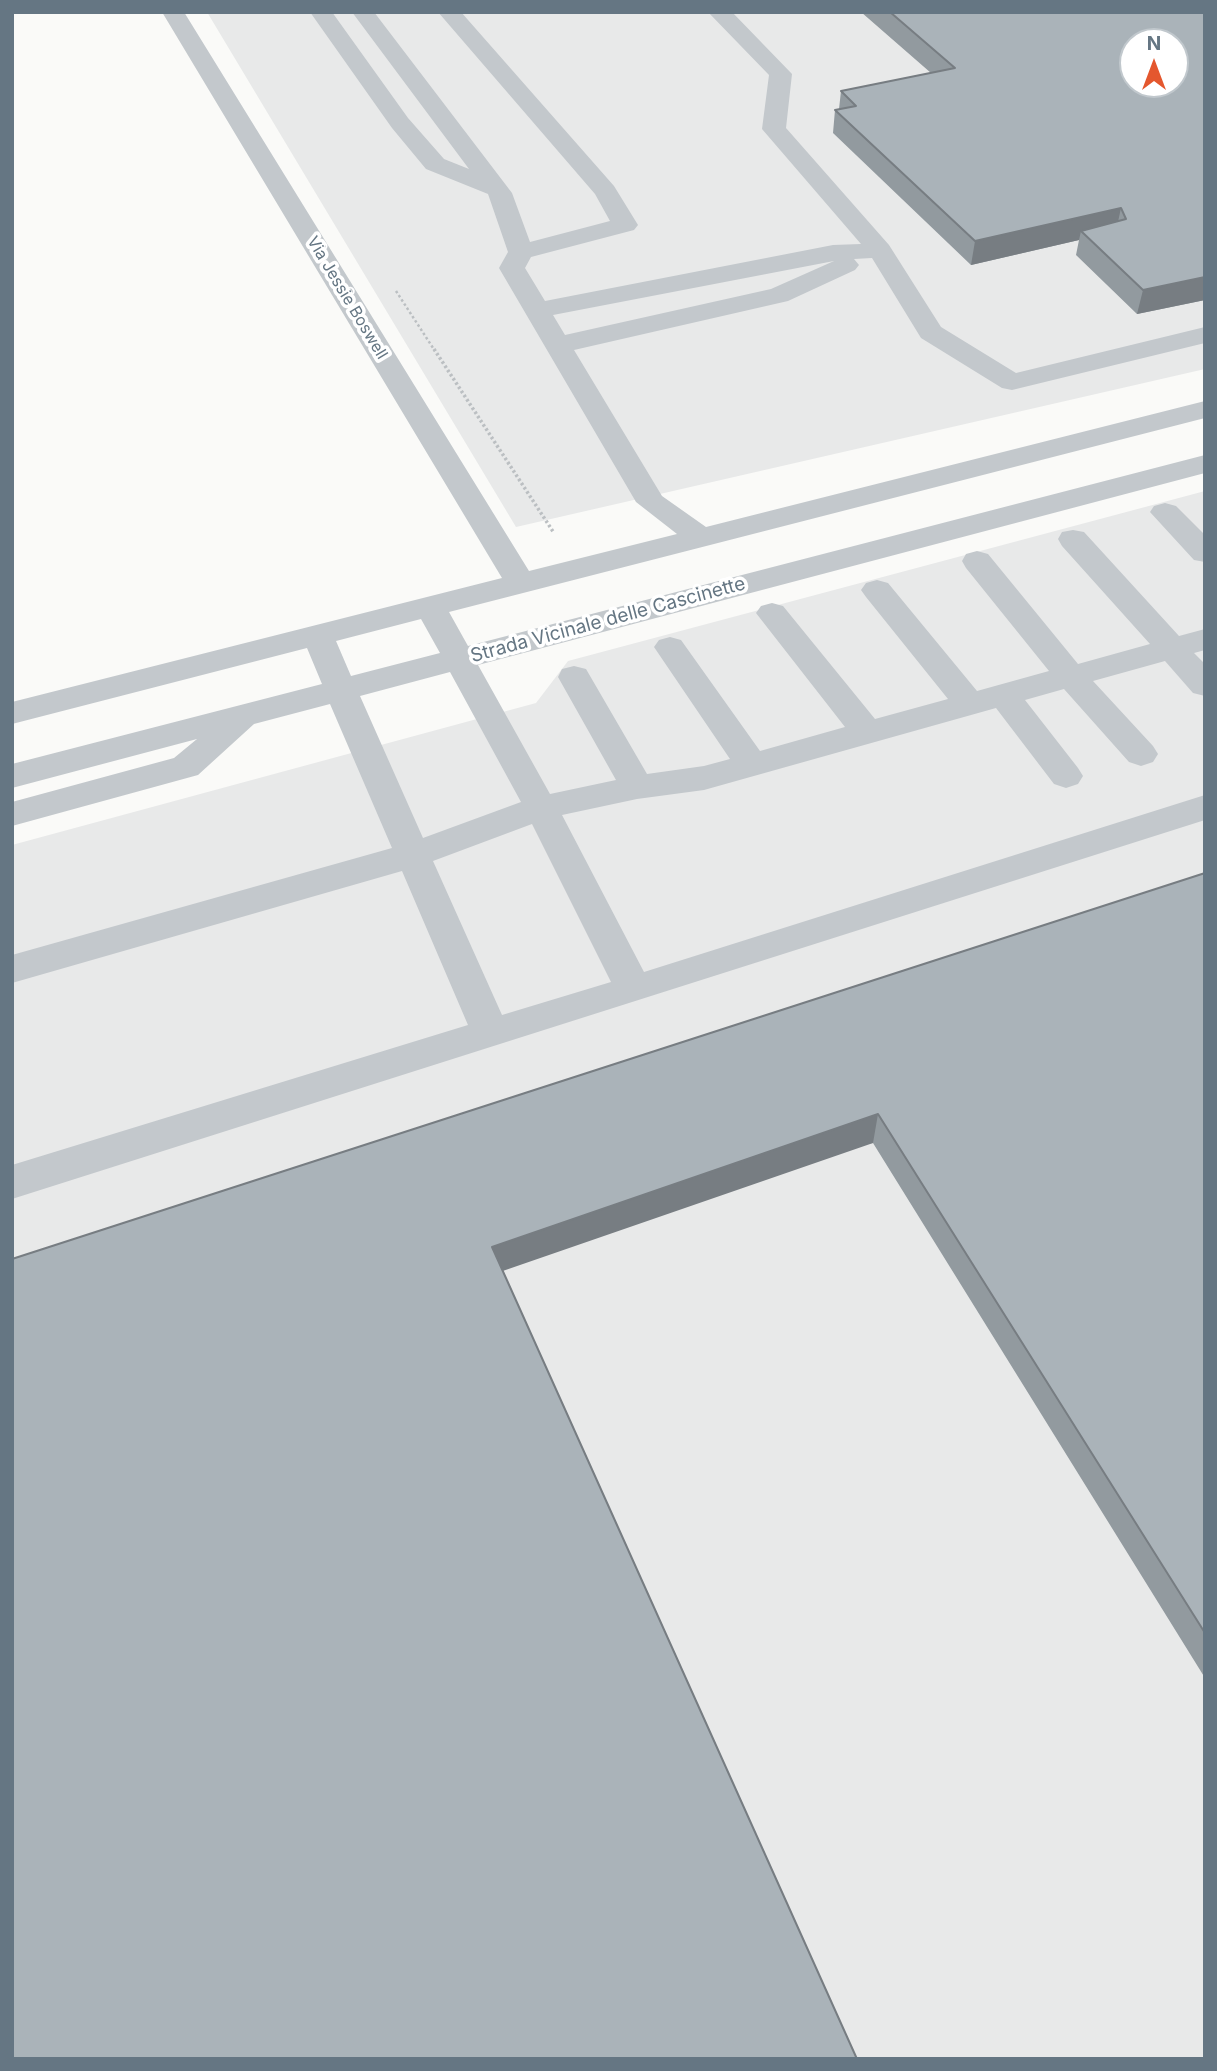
<!DOCTYPE html>
<style>
body{margin:0}
#map{position:relative;width:1217px;height:2071px;overflow:hidden;background:#fafaf8;font-family:Inter,sans-serif}
canvas{display:block}
.frame{position:absolute;inset:0;border:14px solid #657683;pointer-events:none}
.north{position:absolute;left:1119px;top:28px;width:70px;height:70px;box-sizing:border-box;background:#fff;border:2px solid #c1c8cd;border-radius:50%;rotate:0deg;font-size:19px;font-weight:700;line-height:28px;text-align:center;color:#657683}
.north::after{content:'';display:block;margin:auto;width:24px;height:32px;background:#e4572e;clip-path:polygon(50% 0,100% 100%,50% 72%,0 100%)}
</style>
<div id="map">
<canvas width="1217" height="2071"></canvas>
<div class="frame"></div>
<div class="north">N</div>
</div>
<script>
const context = document.querySelector('canvas').getContext('2d');
context.lineJoin = 'round';
function fill(path, color) { context.fillStyle = color; context.fill(path, 'evenodd'); }
function stroke(path, color, width, dash) { context.strokeStyle = color; context.lineWidth = width; context.lineCap = dash ? 'butt' : 'round'; context.setLineDash(dash || []); context.stroke(path); }
function write(font, color, halo, rows, align = 'center') {
  context.font = font + ' Inter,sans-serif'; context.lineWidth = 7; context.setLineDash([]); context.textBaseline = 'middle'; context.strokeStyle = halo; context.fillStyle = color; for (const [text, x, y, turn = 0] of rows) {
    context.save(); context.translate(x, y); context.rotate((+turn || 0) * Math.PI / 180); context.textAlign = isNaN(turn) ? turn : align; if (halo) context.strokeText(text, 0, 0); context.fillText(text, 0, 0); context.restore();
  }
}
fill(new Path2D(`
 M207 12H1205V369L516 527ZM1133 42H1175V84H1133Z
 M1205 491V2059H12V845L536 703 568 661Z`), '#e8e9e9');
stroke(new Path2D(`
 M396 291 435 351`), '#bbbfc2', 2.5, [2.5, 2.5]);
stroke(new Path2D(`
 M434 349 554 533`), '#bbbfc2', 3.5, [2.5, 2.5]);
fill(new Path2D(`
 M162 12H184L529 571 677 534 636 502 499 268 508 252 488 194 426 169 392 128 310 12H332L408 118 444 159 469 169 352 12H374L512 193 530 242 610 221 595 194 438 12H461L614 186 638 225 634 230 531 257 525 268 545 301 833 245 861 244 762 129 769 75 708 12H732L792 74 786 128 889 245 941 327 1016 373 1205 327V343L1012 390 1002 388 921 338 872 258 854 259 859 265 855 270 788 301 574 350 662 496 706 527 1205 401V418L449 612 468 646 1205 455V473L478 665 550 794 616 780 558 677 562 669 574 666 586 669 647 774 704 766 730 759 654 647 659 640 670 637 681 640 760 751 845 727 756 613 761 606 772 603 783 606 875 719 948 699 866 597 861 590 866 583 877 580 888 583 977 691 1049 671 966 568 962 561 966 554 977 551 988 554 1078 664 1150 644 1062 546 1058 539 1062 532 1073 530 1084 532 1179 636 1205 629V650L1194 653 1205 664V696L1193 693 1165 661 1093 681 1153 746 1158 754 1153 762 1141 766 1129 762 1064 689 1025 700 1078 768 1083 776 1078 784 1066 788 1054 784 996 708 704 790 637 799 562 815 644 972 1205 795V820L12 1199V1165L468 1025 402 871 12 983V955L392 848 330 704 254 724 198 775 12 826V802L174 758 197 739 12 788V764L322 684 307 648 12 724V702L502 578ZM834 261 771 289 565 335 553 315ZM421 619 440 653 351 676 336 641ZM450 672 521 802 423 838 360 696ZM532 824 611 982 502 1015 433 861Z
 M1165 503 1176 506 1205 535V562L1194 560 1150 512 1154 506Z`), '#c3c8cc');
fill(new Path2D(`
 M861 12H1205V300L1137 314 1076 255 1079 240 971 265 833 133 835 110 839 109 841 91 931 73Z
 M1205 873V1678L873 1143 12 1259Z`), '#929a9f');
fill(new Path2D(`
 M1121 208 1116 231H1081L1079 240 971 265 975 241Z
 M1205 277V300L1137 314 1143 290Z
 M878 1114 873 1143 494 1274 492 1247Z`), '#777d82');
const building = new Path2D(`
 M890 12H1205V277L1143 290 1081 231 1126 219 1121 208 975 241 835 110 856 106 841 91 955 68ZM1133 42H1175V84H1133Z
 M1205 873V1633L878 1114 492 1247 857 2059H12V1259Z`);
fill(building, '#aab3b9');
stroke(building, '#777d82', 2);
write('16px', '#657683', '#fff', [
 ["Via Jessie Boswell",347,298,59]
]);
write('19px', '#657683', '#fff', [
 ["Strada Vicinale delle Cascinette",608,620,-15]
]);
</script>
